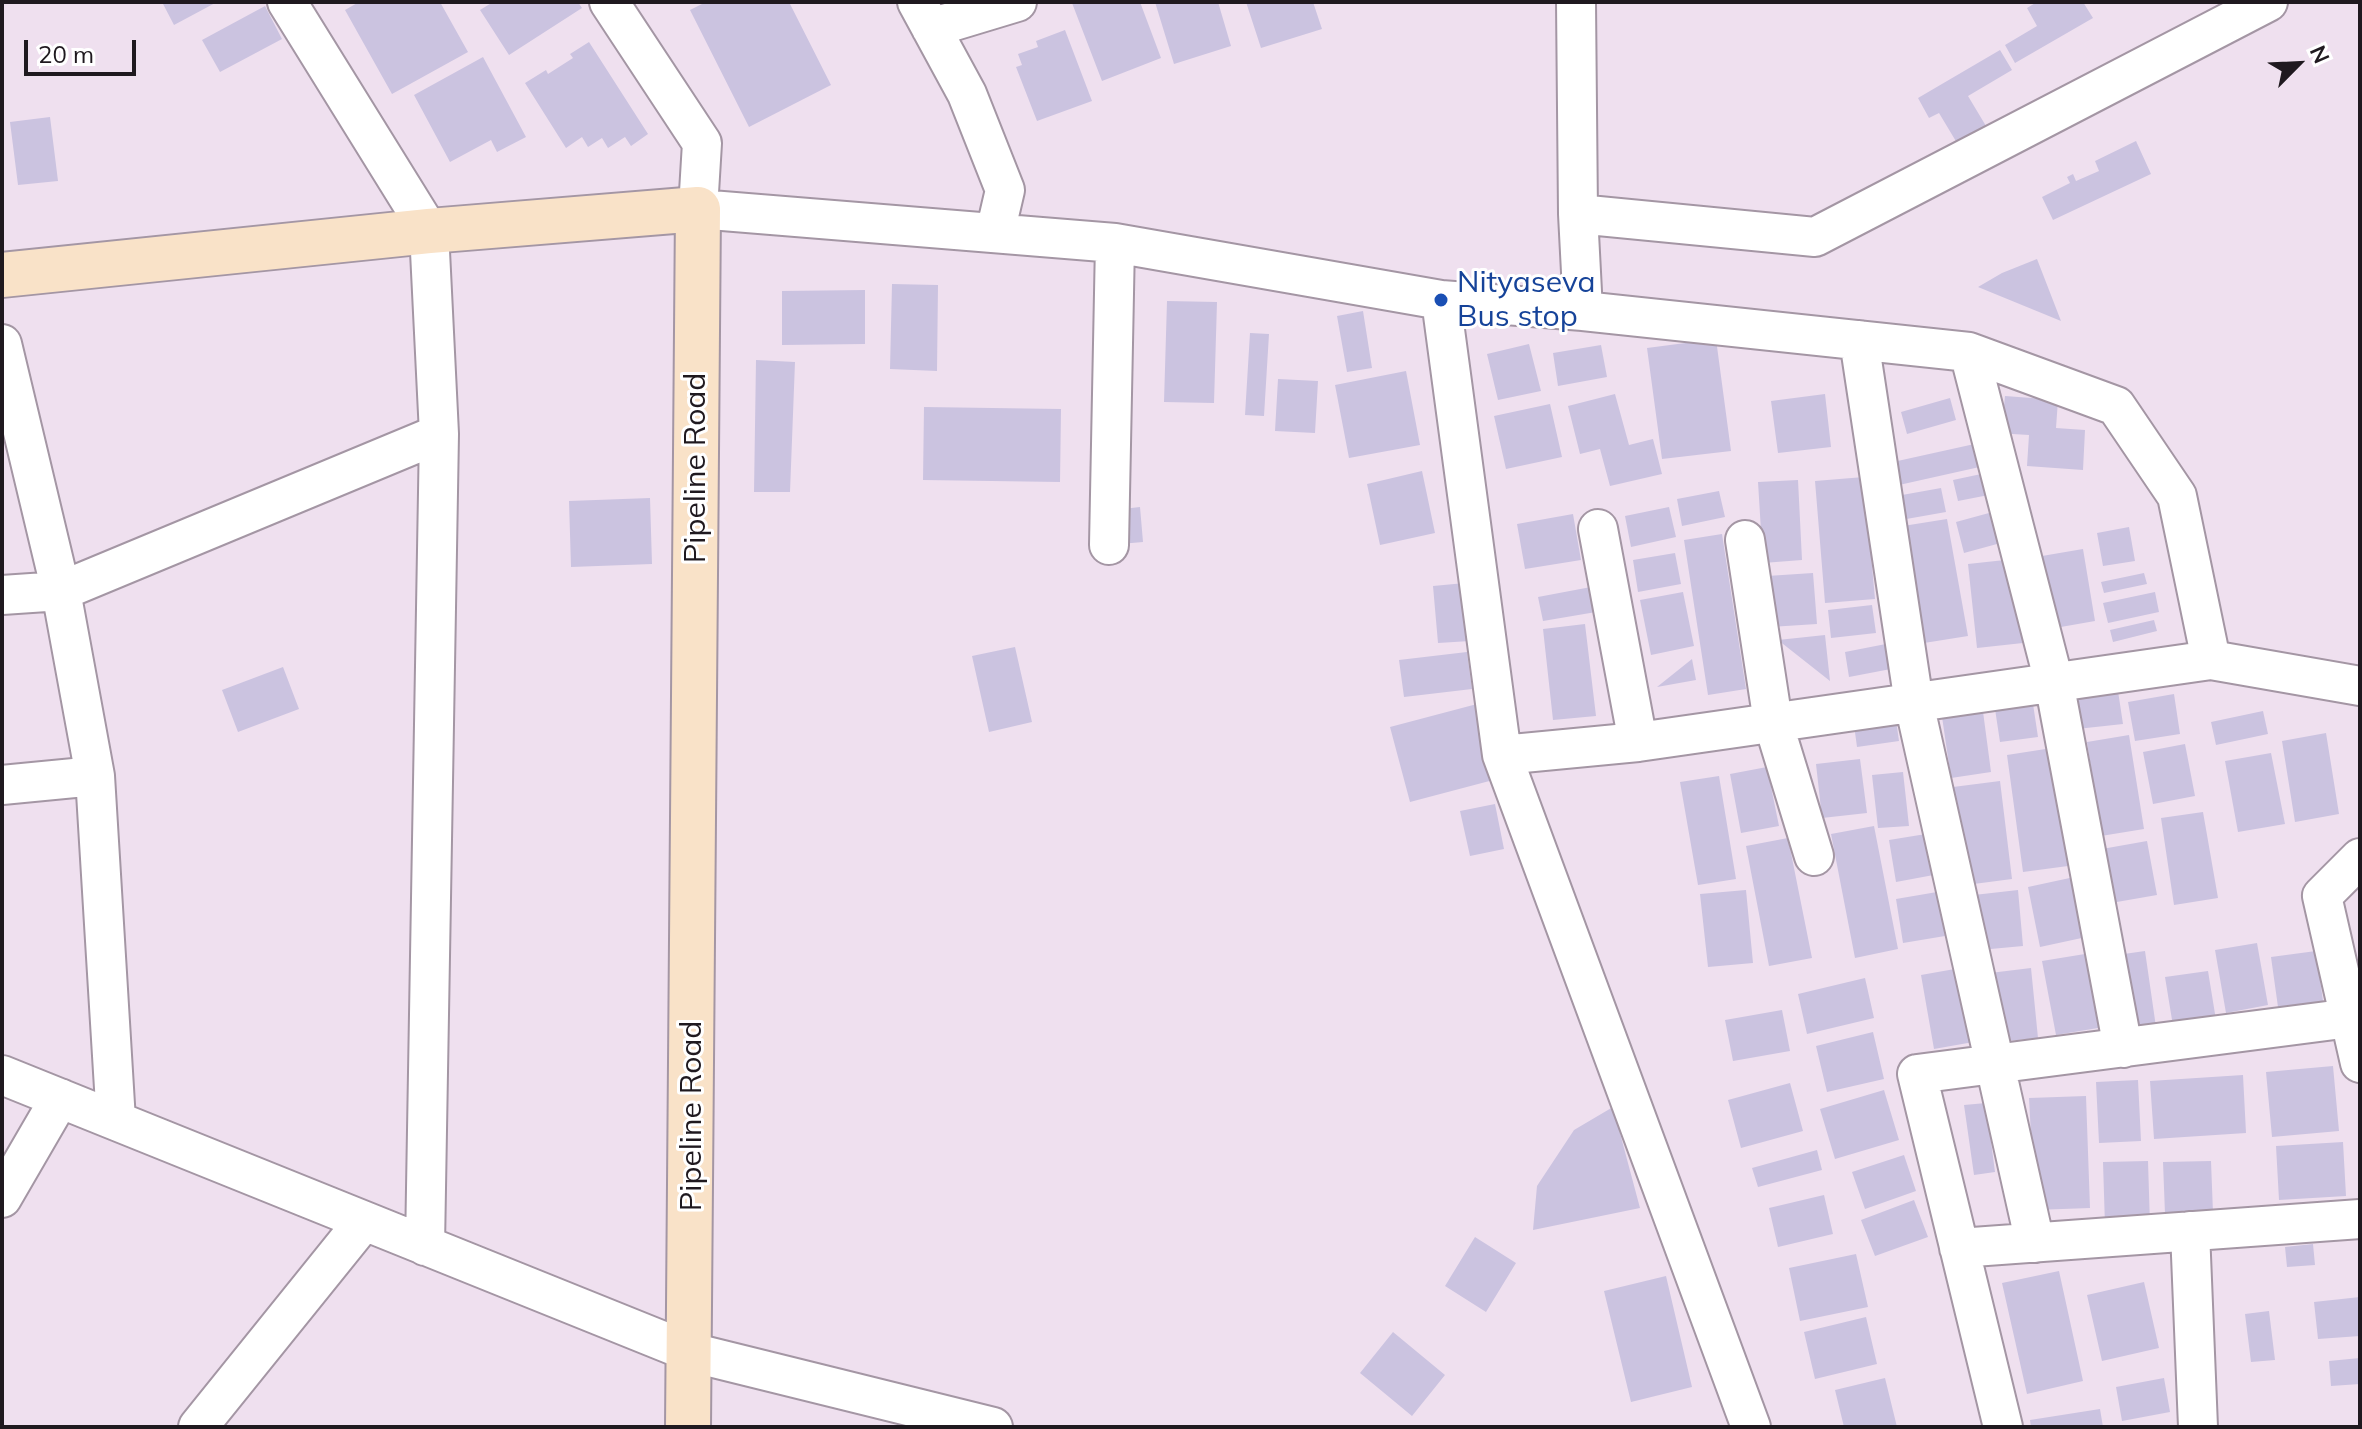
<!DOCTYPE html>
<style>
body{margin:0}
#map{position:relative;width:2362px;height:1429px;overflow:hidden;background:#efe0ef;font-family:Mulish,sans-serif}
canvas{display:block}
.frame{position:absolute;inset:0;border:4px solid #1f191f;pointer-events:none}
.north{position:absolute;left:2258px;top:24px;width:80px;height:80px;-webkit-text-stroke:6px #fff;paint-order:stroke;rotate:66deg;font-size:22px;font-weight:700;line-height:32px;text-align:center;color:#1f191f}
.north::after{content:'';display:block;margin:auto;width:28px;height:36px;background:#1f191f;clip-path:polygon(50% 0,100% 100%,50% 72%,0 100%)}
.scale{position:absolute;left:24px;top:40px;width:112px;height:36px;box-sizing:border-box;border:4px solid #1f191f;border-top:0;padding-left:10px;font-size:24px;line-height:28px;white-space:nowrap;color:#1f191f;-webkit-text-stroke:6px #fff;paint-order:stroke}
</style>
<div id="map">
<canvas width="2362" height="1429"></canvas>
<div class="frame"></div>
<div class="north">N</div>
<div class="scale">20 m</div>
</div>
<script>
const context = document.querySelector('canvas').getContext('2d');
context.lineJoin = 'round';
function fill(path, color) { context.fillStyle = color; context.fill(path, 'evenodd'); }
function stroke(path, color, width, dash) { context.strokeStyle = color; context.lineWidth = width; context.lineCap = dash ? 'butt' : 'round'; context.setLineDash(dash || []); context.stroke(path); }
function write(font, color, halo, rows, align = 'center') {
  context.font = font + ' Mulish,sans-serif'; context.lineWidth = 6; context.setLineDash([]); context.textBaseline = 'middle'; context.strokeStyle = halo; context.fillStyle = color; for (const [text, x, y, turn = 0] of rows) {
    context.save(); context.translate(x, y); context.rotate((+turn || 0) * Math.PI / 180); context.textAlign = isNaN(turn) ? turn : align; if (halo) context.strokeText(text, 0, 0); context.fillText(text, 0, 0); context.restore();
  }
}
fill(new Path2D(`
 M162 2H217L174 25Z
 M359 2H440L468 52 392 94 345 10Z
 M493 2H578L582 8 509 55 480 10Z
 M706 2H789L831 85 749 127 690 10Z
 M1140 2 1161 58 1102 81 1072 3Z
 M1155 2H1218L1231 46 1174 64Z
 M1246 2H1313L1322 29 1261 48Z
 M2037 2H2083L2093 18 2015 63 2005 45 2037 26 2027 8Z
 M265 6 282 39 220 72 202 40Z
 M1065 30 1092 101 1037 121 1016 67 1022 65 1018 54 1038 47 1036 41Z
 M589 42 648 134 631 146 625 137 608 148 602 138 588 147 582 137 566 148 525 83 546 70 548 74 573 58 570 54Z
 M2000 50 2012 70 1968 96 1986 126 1957 143 1939 113 1929 118 1918 98Z
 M483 57 526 137 497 152 491 140 450 162 414 95Z
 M50 117 58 181 18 185 10 122Z
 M2136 141 2151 174 2053 220 2042 197 2070 183 2067 177 2073 174 2076 181 2099 171 2095 161Z
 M2037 259 2061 321 1978 287 2002 273Z
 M892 284 938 285 937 371 890 369Z
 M865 290V344L782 345V291Z
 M1167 301 1217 302 1214 403 1164 402Z
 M1363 311 1372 368 1347 372 1337 316Z
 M1250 333 1269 334 1264 416 1245 415Z
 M1716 339 1731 451 1662 459 1647 348Z
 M1529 344 1541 391 1498 400 1487 354Z
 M1601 345 1607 377 1558 386 1553 353Z
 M756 360 795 362 790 492H754Z
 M1406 371 1420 445 1349 458 1335 385Z
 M1278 379 1318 381 1315 433 1275 431Z
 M1615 394 1629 445 1653 439 1662 474 1610 486 1600 449 1580 454 1568 406Z
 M1825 394 1831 447 1778 453 1771 401Z
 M2005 396 2058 400 2056 428 2085 430 2083 470 2027 466 2029 435 1996 433 2003 416Z
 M1950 398 1956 420 1907 434 1901 412Z
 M1550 404 1562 457 1506 469 1494 416Z
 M924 407 1061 409 1060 482 923 480Z
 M1979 443 1984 466 1899 485 1893 462Z
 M2000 470 2004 492 1958 501 1953 480Z
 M1422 471 1435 533 1380 545 1367 484Z
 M1864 477 1875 599 1825 603 1815 481Z
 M1798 480 1802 560 1763 563 1758 482Z
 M1941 488 1946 512 1895 521 1891 497Z
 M1719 491 1725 517 1682 526 1677 499Z
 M650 498 652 564 571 567 569 501Z
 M1140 507 1143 542 1109 545 1106 511Z
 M1669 507 1676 537 1631 547 1625 516Z
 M2000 510 2008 541 1964 553 1956 522Z
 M1573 514 1581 560 1525 569 1517 524Z
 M1947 519 1968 636 1924 643 1903 526Z
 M2129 527 2135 561 2103 566 2097 533Z
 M1722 534 1746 689 1708 695 1684 540Z
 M2083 549 2095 621 2055 628 2042 556Z
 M1675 553 1681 584 1638 592 1633 560Z
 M2014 559 2023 643 1977 648 1968 564Z
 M1813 573 1817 624 1770 627 1767 576Z
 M2144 573 2147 584 2104 593 2101 582Z
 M1465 583 1470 641 1438 643 1433 586Z
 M1591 587 1596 612 1543 621 1538 597Z
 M1683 592 1694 646 1651 655 1640 600Z
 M2155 592 2159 612 2108 623 2103 603Z
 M1872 605 1876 633 1831 638 1828 610Z
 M2154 620 2157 631 2113 642 2110 630Z
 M1585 624 1596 716 1553 720 1543 629Z
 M1825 635 1830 681 1778 640Z
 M1891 643 1896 668 1849 677 1845 652Z
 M1015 647 1032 722 989 732 972 656Z
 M1467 652 1472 689 1404 697 1399 660Z
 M1692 659 1696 680 1657 687Z
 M283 667 299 709 238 732 222 690Z
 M2118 691 2123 724 2077 729 2073 697Z
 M2174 694 2180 734 2135 741 2128 702Z
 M1477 704 1497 779 1410 802 1390 727Z
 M1982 704 1991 772 1951 778 1941 710Z
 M2033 704 2038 737 2000 742 1995 709Z
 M2263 711 2268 734 2216 745 2211 722Z
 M1896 720 1899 741 1857 747 1854 725Z
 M2326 733 2339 814 2295 822 2282 741Z
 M2129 735 2144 829 2101 836 2087 742Z
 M2185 744 2195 796 2153 804 2143 752Z
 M2052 748 2068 866 2023 872 2007 755Z
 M2271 753 2285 824 2238 832 2225 761Z
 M1860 759 1867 813 1822 818 1816 764Z
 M1767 767 1779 826 1741 833 1730 774Z
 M1903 772 1909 826 1878 828 1872 775Z
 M1719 776 1736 879 1698 885 1680 782Z
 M2000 781 2012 879 1966 885 1953 787Z
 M1495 804 1504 849 1470 856 1460 811Z
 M2203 812 2218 898 2174 905 2161 818Z
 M1874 826 1898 949 1855 958 1831 834Z
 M1932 833 1939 874 1896 882 1889 840Z
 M1788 838 1812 958 1769 966 1746 846Z
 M2147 841 2157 895 2111 903 2102 849Z
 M2079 876 2091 936 2040 947 2028 887Z
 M1746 890 1753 963 1708 967 1700 894Z
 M2018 890 2023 946 1980 950 1974 895Z
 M1937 892 1945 936 1903 943 1896 899Z
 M2257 943 2268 1005 2226 1013 2215 950Z
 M2145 951 2156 1027 2113 1033 2103 957Z
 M2316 951 2323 1001 2278 1007 2271 957Z
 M2091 953 2104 1027 2056 1035 2042 961Z
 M1966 967 1979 1041 1934 1049 1921 975Z
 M2031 968 2038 1038 1997 1042 1990 973Z
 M2208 971 2216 1020 2173 1026 2165 977Z
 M1865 978 1874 1018 1807 1034 1798 994Z
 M1782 1010 1790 1051 1733 1061 1725 1020Z
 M1873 1032 1884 1079 1827 1092 1816 1046Z
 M2333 1066 2339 1131 2272 1137 2266 1072Z
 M2243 1075 2246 1133 2154 1139 2150 1081Z
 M2138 1080 2141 1141 2099 1143 2096 1082Z
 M1790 1083 1803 1131 1741 1148 1728 1100Z
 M1884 1090 1899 1140 1835 1159 1820 1109Z
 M2086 1096 2090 1208 2035 1210 2029 1098Z
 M1986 1103 1995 1172 1974 1175 1964 1105Z
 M1613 1107 1640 1208 1533 1230 1537 1186 1574 1130Z
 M2343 1142 2346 1196 2279 1200 2276 1146Z
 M1817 1150 1822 1170 1758 1187 1752 1168Z
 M1904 1155 1916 1191 1865 1209 1852 1172Z
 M2148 1161 2150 1225 2105 1226 2103 1162Z
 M2211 1161 2213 1213 2165 1214 2163 1162Z
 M1824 1195 1833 1234 1778 1247 1769 1208Z
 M1914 1200 1928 1237 1875 1256 1861 1220Z
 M1475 1237 1516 1263 1486 1312 1445 1286Z
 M2313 1244 2315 1265 2287 1267 2285 1247Z
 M1856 1254 1868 1307 1800 1321 1789 1268Z
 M2059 1271 2083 1381 2027 1394 2002 1283Z
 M1666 1276 1692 1387 1631 1402 1604 1291Z
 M2144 1282 2159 1348 2102 1361 2087 1295Z
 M2360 1297V1336L2318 1339 2314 1302Z
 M2269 1311 2275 1360 2251 1362 2245 1314Z
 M1866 1317 1877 1364 1815 1379 1804 1332Z
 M1393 1332 1445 1375 1412 1416 1360 1373Z
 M2360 1358V1384L2331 1386 2329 1361Z
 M1885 1378 1897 1427H1844L1835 1390Z
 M2164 1378 2170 1412 2122 1421 2116 1387Z
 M2100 1409 2103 1427H2031L2030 1420Z`), '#cbc3e0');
const minor = new Path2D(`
 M287 2 429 231 439 434 425 1246
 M609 2 702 143 698 209 1115 243 1441 300 1583 311 1969 352 2116 406 2177 496 2211 660
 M917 2 967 94 1005 190 995 233
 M1576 2 1578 214 1583 311
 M931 28 1017 2
 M1578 214 1815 237 2268 2
 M1441 300 1502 755 1751 1427
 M1859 340 1914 703 2035 1243
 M2 344 61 591 95 776 116 1121
 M1969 352 2054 682 2123 1048
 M1598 529 1638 742
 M1745 540 1773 722 1814 856
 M1109 545 1115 243
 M2 595 61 591 439 434
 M1502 755 1638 742 2211 660 2360 686
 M2 785 95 776
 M2360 858 2322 896 2360 1063
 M2 1075 690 1352 993 1427
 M2 1198 60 1098
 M2190 1231 2198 1427
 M1959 1248 2360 1219
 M198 1427 364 1221
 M2003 1427 1917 1074 2350 1018`);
const secondary = new Path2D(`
 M2 275 429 231 698 209 688 1427`);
stroke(minor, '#a496a4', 42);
stroke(secondary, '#a496a4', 48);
stroke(minor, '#fff', 38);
stroke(secondary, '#f9e2c8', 44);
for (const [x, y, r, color] of [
 [1441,300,8,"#1a4fb4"]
]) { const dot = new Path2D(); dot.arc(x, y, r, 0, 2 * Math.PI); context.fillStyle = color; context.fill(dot); stroke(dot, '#fff', 3); }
write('30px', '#164399', '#fff', [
 ["Nityaseva",1457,283],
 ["Bus stop",1457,317]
], 'left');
write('30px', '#1f191f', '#fff', [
 ["Pipeline Road",696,468,-90],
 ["Pipeline Road",692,1116,-90]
]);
</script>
